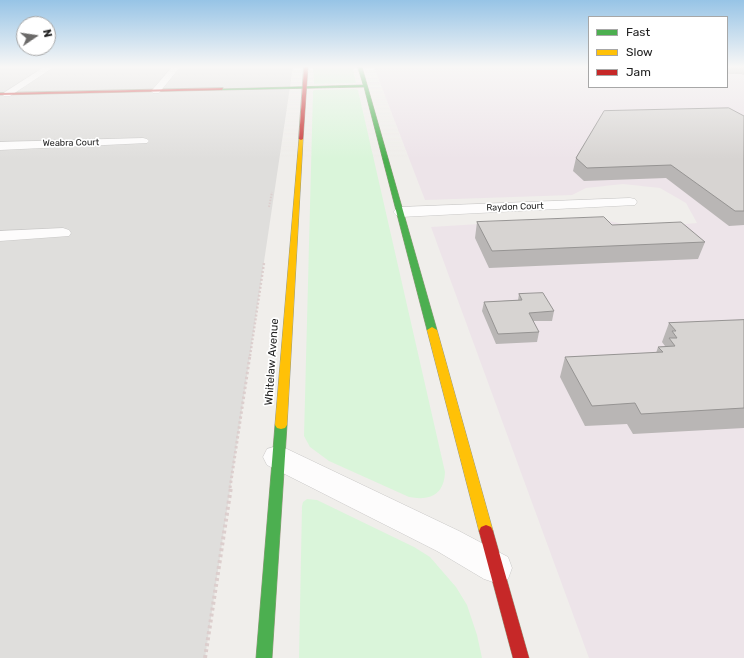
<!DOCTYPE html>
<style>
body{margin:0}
#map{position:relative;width:744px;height:658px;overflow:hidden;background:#f0eeeb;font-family:Rubik,sans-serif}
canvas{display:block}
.legend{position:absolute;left:588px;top:16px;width:140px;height:72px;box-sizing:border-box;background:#fff;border:1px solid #a7a7a7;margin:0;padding:5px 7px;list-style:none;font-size:12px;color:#222}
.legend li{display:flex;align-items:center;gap:8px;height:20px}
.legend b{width:20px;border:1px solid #a7a7a7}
.north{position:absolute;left:16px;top:16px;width:40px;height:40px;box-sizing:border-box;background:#fff;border:1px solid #a7a7a7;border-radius:50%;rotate:77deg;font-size:11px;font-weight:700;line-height:16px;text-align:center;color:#222}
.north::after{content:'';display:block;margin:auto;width:14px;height:18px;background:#6a6968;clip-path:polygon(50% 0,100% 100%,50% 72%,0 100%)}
</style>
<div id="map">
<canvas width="744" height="658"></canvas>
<ul class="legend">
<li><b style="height:5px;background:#4caf50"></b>Fast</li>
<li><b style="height:5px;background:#ffc107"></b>Slow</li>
<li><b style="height:5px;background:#c62828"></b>Jam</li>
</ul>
<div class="north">N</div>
</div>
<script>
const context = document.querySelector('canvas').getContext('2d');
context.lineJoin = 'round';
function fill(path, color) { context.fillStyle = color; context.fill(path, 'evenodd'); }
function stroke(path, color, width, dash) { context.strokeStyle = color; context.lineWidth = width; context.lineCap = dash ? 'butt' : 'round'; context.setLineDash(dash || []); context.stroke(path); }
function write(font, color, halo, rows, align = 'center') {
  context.font = font + ' Rubik,sans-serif'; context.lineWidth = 3.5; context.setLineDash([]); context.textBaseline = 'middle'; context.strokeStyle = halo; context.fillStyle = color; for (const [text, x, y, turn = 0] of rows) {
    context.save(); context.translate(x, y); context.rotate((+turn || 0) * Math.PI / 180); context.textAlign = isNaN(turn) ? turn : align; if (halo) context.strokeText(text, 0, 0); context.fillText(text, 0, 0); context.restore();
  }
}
fill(new Path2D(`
 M0 67H293L205 658H0Z`), '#dfdedc');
fill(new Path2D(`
 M374 67H589V87H727V67H744V658H589L431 227 592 217 639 228 697 223 686 203 660 188 623 184 586 188 572 195 425 200Z`), '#ede4e9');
fill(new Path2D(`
 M313 67H353L356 83 314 84Z
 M355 89 358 90 445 472C444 495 430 501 409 497L329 461 310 447 304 436 313 91 315 90Z
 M307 499 317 500 414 547 430 557 456 587 467 605 477 635 482 658H299L302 506 303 502Z`), '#daf5da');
const street = new Path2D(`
 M44 67H54L10 96H4L2 94Z
 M172 67H180L159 93H153L151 91 153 89Z
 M143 138 147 139 149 141 147 143 0 150V142Z
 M630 198 635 199 637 202 635 205 401 217 396 215 393 212 396 209 401 207Z
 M63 228 69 230 71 233 69 236 0 241V231Z
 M277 446 287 449 459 531 508 557 512 568 508 579 496 583 484 579 437 551 267 465 263 457 267 449Z`);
const fast = new Path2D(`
 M358 67H362L437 330 435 332 432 333 427 330 364 87 222 90 220 89 363 85Z
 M281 421 285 422 287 425 272 658H256L275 425 277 422Z`);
const slow = new Path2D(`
 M301 138 303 139 287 425 285 428 281 429 277 428 275 425 299 139Z
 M432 327 437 330 493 531 491 535 486 537 481 535 479 531 427 330Z`);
const jam = new Path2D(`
 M304 67H308L303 139 301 140 299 139Z
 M223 88 222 90 0 95V93Z
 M486 525 491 527 493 531 529 658H513L479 531 481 527Z`);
stroke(street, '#c9c8c7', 1);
stroke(fast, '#999a82', 1);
stroke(slow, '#999a82', 1);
stroke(jam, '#999a82', 1);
stroke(new Path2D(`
 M269 207 272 192`), '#dccecd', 2, [1.5, 1.5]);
stroke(new Path2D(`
 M250 356 264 263`), '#dccecd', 2.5, [2, 2]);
stroke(new Path2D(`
 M230 488 250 355`), '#dccecd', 3, [2.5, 2.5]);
stroke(new Path2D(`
 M205 658 231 487`), '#dccecd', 4, [3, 3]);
fill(street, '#fdfcfc');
fill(fast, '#4caf50');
fill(slow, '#ffc107');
fill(jam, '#c62828');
fill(new Path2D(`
 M727 67H744V75L741 74H729L727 73Z
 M744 116V225L729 226 666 178 584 181 573 171 576 158Z
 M477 222 612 225 705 242 698 259 489 268 475 238Z
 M519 294 554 311 552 321H533L539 332 537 342 496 344 482 311 484 302 518 300Z
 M744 320V428L633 434 627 424 585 426 560 377 565 357 656 353 658 347 665 346 662 342 669 323Z`), '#b9b6b5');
const building = new Path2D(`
 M729 108 744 116V211H735L671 165 587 168 576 158 604 111Z
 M604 217 612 225 681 222 705 242 492 251 477 222Z
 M543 293 554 311 529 313 539 332 498 334 484 302 522 300 519 294Z
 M744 320V408L641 414 635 403 592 406 565 357 663 352 658 347 675 346 669 338H677L672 331H676L669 323Z`);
fill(building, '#d7d4d2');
stroke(building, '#969493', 1);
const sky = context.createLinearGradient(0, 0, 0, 159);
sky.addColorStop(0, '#97c4e6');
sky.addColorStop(0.42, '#f8f7f6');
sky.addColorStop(1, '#f8f7f600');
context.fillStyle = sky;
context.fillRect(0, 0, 744, 159);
write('9px', '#222', '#fff', [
 ["Weabra Court",71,143,-1],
 ["Raydon Court",515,207,-2]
]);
write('11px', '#222', '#fff', [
 ["Whitelaw Avenue",272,362,-86]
]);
</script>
